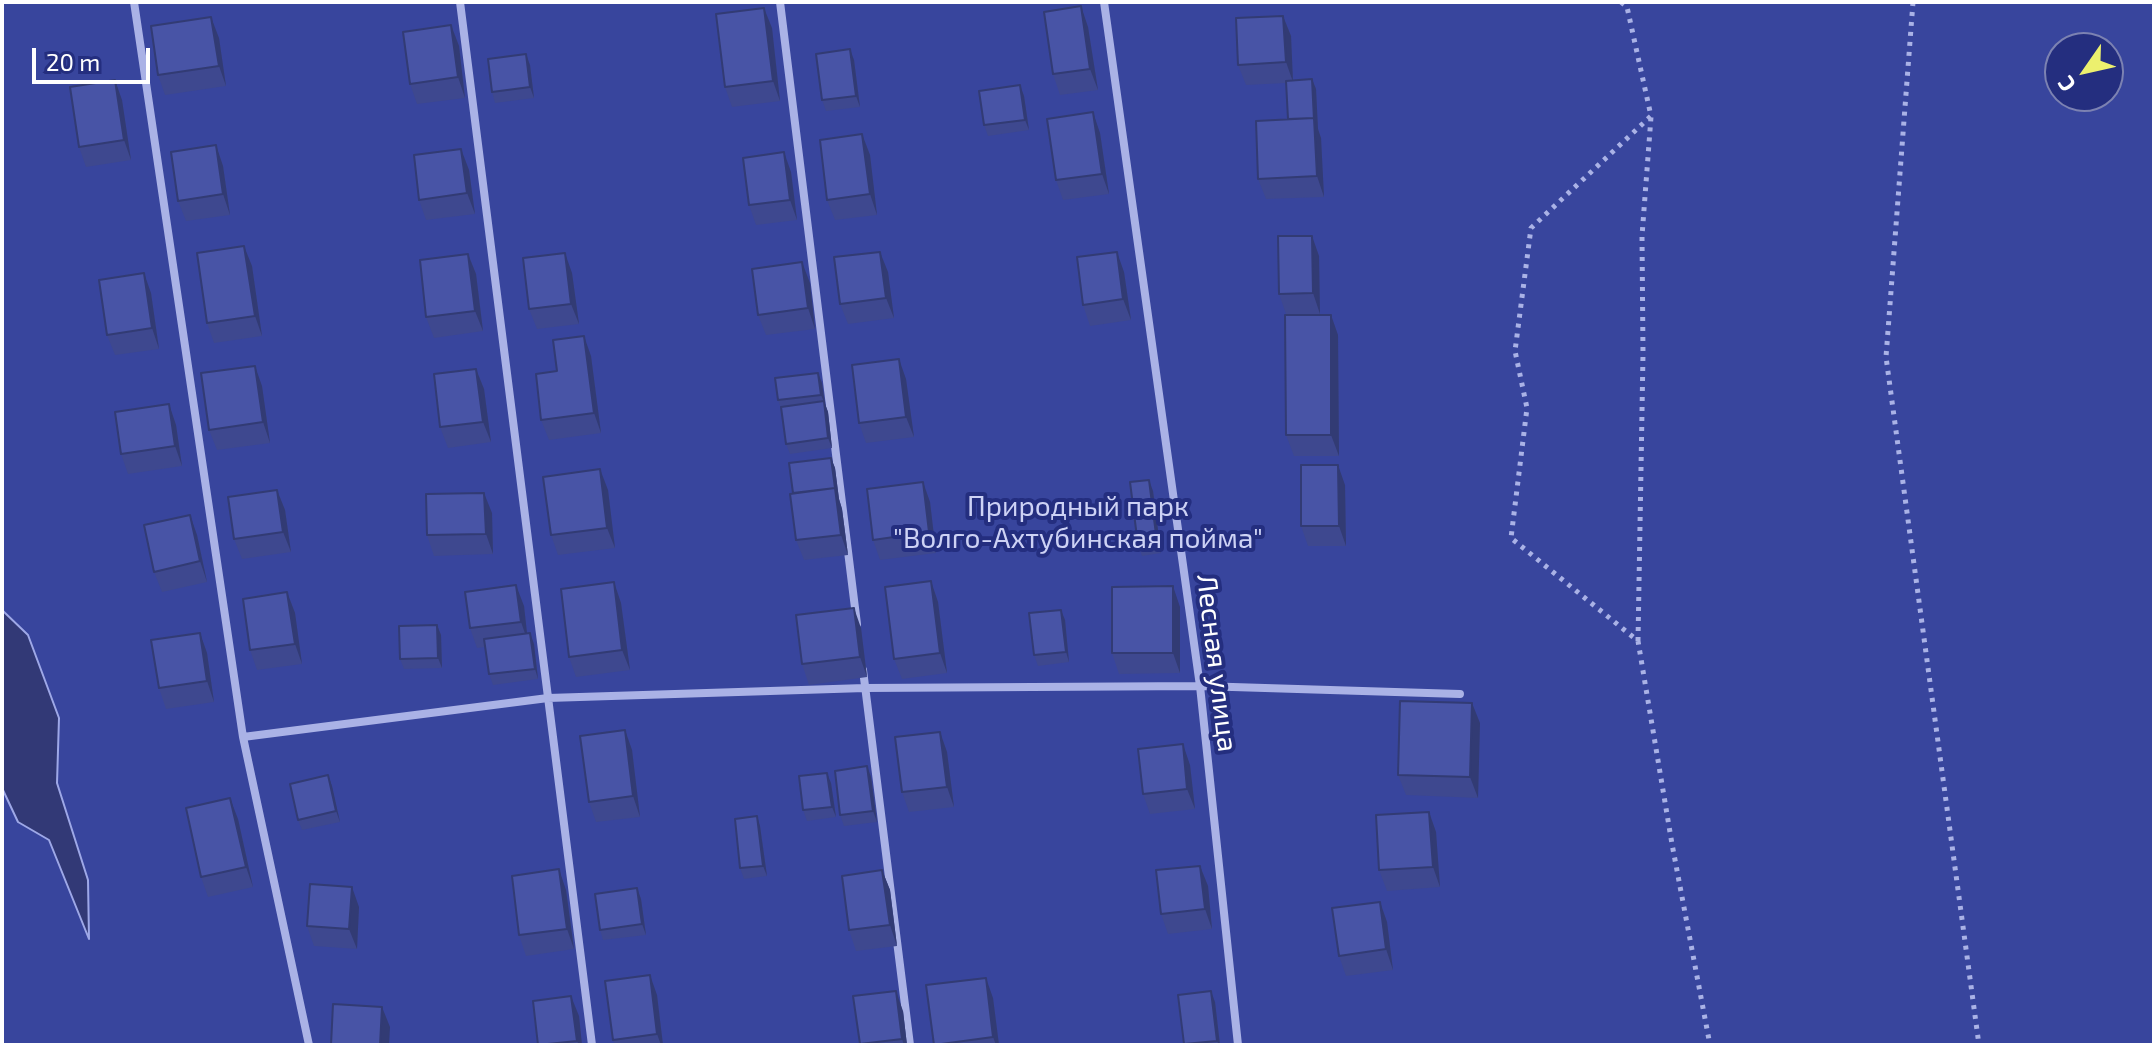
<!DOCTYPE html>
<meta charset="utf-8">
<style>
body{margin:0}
#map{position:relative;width:2156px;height:1047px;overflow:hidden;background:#242e7f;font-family:"Exo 2",sans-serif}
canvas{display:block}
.frame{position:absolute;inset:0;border:4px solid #fff;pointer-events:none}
.north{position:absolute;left:2044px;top:32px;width:80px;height:80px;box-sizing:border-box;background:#242e7f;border:2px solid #7c82b2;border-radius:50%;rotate:236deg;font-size:22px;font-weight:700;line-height:32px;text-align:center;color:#fff}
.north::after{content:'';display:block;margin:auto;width:28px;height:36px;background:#ecf06e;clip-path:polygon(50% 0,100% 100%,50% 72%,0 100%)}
.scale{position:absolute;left:32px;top:48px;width:118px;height:36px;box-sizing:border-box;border:4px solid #fff;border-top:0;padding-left:10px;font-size:24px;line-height:28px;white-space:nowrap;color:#fff;-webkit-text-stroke:6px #242e7f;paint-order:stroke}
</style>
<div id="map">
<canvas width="2156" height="1047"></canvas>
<div class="frame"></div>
<div class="north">С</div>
<div class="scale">20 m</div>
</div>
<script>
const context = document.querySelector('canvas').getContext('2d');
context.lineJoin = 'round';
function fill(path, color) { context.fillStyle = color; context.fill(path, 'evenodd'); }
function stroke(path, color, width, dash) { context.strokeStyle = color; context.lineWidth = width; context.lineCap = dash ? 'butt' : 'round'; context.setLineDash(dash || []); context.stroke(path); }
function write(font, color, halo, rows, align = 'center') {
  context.font = font + ' "Exo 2",sans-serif'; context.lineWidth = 8; context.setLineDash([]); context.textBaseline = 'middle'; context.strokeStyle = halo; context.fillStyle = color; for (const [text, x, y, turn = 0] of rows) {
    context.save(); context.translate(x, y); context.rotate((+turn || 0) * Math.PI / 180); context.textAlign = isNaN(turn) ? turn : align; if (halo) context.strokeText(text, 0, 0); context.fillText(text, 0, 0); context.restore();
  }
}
fill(new Path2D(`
 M2 2H2154V1045H2ZM2060 48H2108V96H2060Z`), '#38459d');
const water = new Path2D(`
 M2 610 28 635 59 718 57 783 88 880 89 939 49 840 18 822 2 788Z`);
fill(water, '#323976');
stroke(water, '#9ea8e7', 2);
stroke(new Path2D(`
 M1621 2 1627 7 1651 116 1531 228 1515 351 1527 408 1511 538 1638 641 1672 844 1710 1045
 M1913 2 1886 357 1979 1045
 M1638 641 1643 354 1642 236 1651 117`), '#aab2e6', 5, [4, 6]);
stroke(new Path2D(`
 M134 2 243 737 309 1045
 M460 2 592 1045
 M780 2 857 624
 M1104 2 1200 686 1238 1045
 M863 670 910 1045
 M243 737 548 698 865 688 1200 686 1460 694`), '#aab2e6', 8);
fill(new Path2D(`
 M1081 6 1088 27 1098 90 1060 95 1053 74Z
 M1283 16 1291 36 1293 80 1312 79 1316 89 1318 129 1321 138 1324 197 1266 199 1258 179 1288 119 1286 83 1246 85 1238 65Z
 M451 25 459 46 465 98 417 104 410 84Z
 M772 28 780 101 732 107 725 87Z
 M219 38 226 86 165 95 158 75Z
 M854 60 860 107 826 111 822 100Z
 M530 65 534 98 495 103 492 92Z
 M1020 85 1024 96 1029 130 988 136 984 125Z
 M122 100 131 160 86 167 79 147Z
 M1100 133 1109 194 1063 200 1056 180Z
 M862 134 870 155 877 215 835 220 827 200Z
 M216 145 223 166 230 215 186 221 178 201Z
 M461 149 469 170 475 214 426 220 419 200Z
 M791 172 797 220 756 225 749 205Z
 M1312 236 1319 256 1320 314H1286L1279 294Z
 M468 254 476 274 483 331 434 338 426 317Z
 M252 266 262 336 214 343 207 323Z
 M888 272 894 318 848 324 840 304Z
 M1124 272 1131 320 1090 326 1083 305Z
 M572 273 579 324 537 329 529 309Z
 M810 283 815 329 766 335 758 315Z
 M151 293 159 349 115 355 107 335Z
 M1331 315 1338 335 1339 456H1294L1286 435Z
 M591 356 601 433 549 440 541 420 557 371Z
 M476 369 484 389 491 442 448 448 440 427Z
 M906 379 914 437 866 443 859 423Z
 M822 383 825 404 828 412 832 448 790 454 786 444 782 411 778 400Z
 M262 386 270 443 217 450 209 430Z
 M169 404 176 425 182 466 128 474 121 454Z
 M831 458 835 468 839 499 842 509 848 555 804 560 796 540 793 493Z
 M923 482 930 502 936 553 880 560 873 540Z
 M1345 485 1346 546H1308L1301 526Z
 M277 490 285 510 291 552 242 559 234 539Z
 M608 490 615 548 558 555 551 535Z
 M1153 491 1161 553 1142 556 1138 545Z
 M492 513 493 554 434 556 427 535Z
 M190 515 197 535 207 582 162 592 154 572Z
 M931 581 938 602 947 673 902 679 894 659Z
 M614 582 621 603 630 670 576 677 569 657Z
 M287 592 295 613 302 664 257 670 250 650Z
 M524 606 527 634 530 633 534 644 538 679 493 685 489 674 485 647 477 648 470 628Z
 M1180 607V673L1119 674 1112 653Z
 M1061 610 1065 620 1069 662 1038 666 1034 655Z
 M437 625 441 635 442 668 404 669 400 659Z
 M861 628 867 677 809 685 802 664Z
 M200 633 207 653 214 702 166 709 159 688Z
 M1480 723 1478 798 1406 795 1398 775Z
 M625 730 632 750 640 817 596 822 589 802Z
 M940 732 947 752 954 807 909 812 902 792Z
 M1190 765 1195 809 1150 814 1143 794Z
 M867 766 871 777 877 822 844 826 840 815Z
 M328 775 332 786 340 822 302 830 298 820Z
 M831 783 836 817 807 821 803 810Z
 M1429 812 1436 832 1440 887 1387 891 1379 870Z
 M757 816 760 826 767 876 744 879 740 868Z
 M238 819 253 887 208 897 201 877Z
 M1200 866 1208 886 1212 929 1168 934 1161 914Z
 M882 870 890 890 897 946 856 951 849 930Z
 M637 888 641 899 646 935 603 940 600 930Z
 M566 890 574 949 526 956 519 935Z
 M1380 902 1387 922 1393 970 1346 976 1339 956Z
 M359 907 357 949 314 946 307 926Z
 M657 995 663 1045H615L613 1040Z
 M1178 995 1215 1002 1220 1045H1184Z
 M853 996 903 1011 907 1045H860Z
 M993 998 999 1045H934Z
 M579 1016 582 1045H538Z`), '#3e488f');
fill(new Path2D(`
 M1081 6 1088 27 1098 90 1090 69Z
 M764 8 772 28 780 101 773 81Z
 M1283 16 1291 36 1293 82 1286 62Z
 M211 17 219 38 226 86 219 66Z
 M451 25 459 46 465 98 458 77Z
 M850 49 854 60 860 107 856 96Z
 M526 54 530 65 534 98 530 87Z
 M1312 79 1316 89 1318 129 1321 138 1324 197 1317 176Z
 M115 80 122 100 131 160 124 140Z
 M1020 85 1024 96 1029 130 1025 120Z
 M1093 112 1100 133 1109 194 1102 174Z
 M862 134 870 155 877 215 870 194Z
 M216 145 223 166 230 215 223 194Z
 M461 149 469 170 475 214 467 193Z
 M784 152 791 172 797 220 790 200Z
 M1312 236 1319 256 1320 314 1313 293Z
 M244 246 252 266 262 336 255 316Z
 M880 252 888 272 894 318 886 298Z
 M1117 252 1124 272 1131 320 1123 299Z
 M565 253 572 273 579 324 571 304Z
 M468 254 476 274 483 331 475 311Z
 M802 262 810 283 815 329 808 308Z
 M144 273 151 293 159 349 152 328Z
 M1331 315 1338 335 1339 456 1331 435Z
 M584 336 591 356 601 433 594 413Z
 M899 359 906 379 914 437 906 417Z
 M255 366 262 386 270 443 263 422Z
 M476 369 484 389 491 442 483 422Z
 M818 373 822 383 825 404 828 412 832 448 828 438 824 402 821 395Z
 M169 404 176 425 182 466 175 446Z
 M831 458 835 468 839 499 842 509 848 555 841 535Z
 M1338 465 1345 485 1346 546 1339 526Z
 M600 469 608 490 615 548 607 528Z
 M1149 480 1153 491 1161 553 1157 542Z
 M923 482 930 502 936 553 929 532Z
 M277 490 285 510 291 552 283 532Z
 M484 493 492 513 493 554 486 534Z
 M190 515 197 535 207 582 200 561Z
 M931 581 938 602 947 673 940 653Z
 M614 582 621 603 630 670 622 650Z
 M516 585 524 606 528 642 521 622Z
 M1173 586 1180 607V673L1173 653Z
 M287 592 295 613 302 664 295 644Z
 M854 608 861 628 867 677 860 657Z
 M1061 610 1065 620 1069 662 1066 652Z
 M437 625 441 635 442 668 438 658Z
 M200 633 207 653 214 702 207 681Z
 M530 633 534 644 538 679 535 669Z
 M1472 703 1480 723 1478 798 1470 777Z
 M625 730 632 750 640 817 633 796Z
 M940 732 947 752 954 807 947 787Z
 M1183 744 1190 765 1195 809 1187 789Z
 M867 766 871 777 877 822 873 811Z
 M827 773 831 783 836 817 832 807Z
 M328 775 332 786 340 822 336 811Z
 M230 798 238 819 253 887 246 867Z
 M1429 812 1436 832 1440 887 1433 867Z
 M757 816 760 826 767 876 763 866Z
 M1200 866 1208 886 1212 929 1205 909Z
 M559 869 566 890 574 949 567 929Z
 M882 870 890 890 897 946 890 925Z
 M352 887 359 907 357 949 349 929Z
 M637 888 641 899 646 935 642 924Z
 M1380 902 1387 922 1393 970 1386 949Z
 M650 975 657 995 663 1045H661L657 1034Z
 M986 978 993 998 999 1045H996L993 1037Z
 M896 991 903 1011 907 1045H904L902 1039Z
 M1211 991 1215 1002 1220 1045H1219L1217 1041Z
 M571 996 579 1016 582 1045H579L577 1041Z
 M382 1007 390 1027 389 1045H380Z`), '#323b74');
const building = new Path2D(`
 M1081 6 1090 69 1053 74 1044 12Z
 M764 8 773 81 725 87 716 14Z
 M1283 16 1286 62 1238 65 1236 18Z
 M211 17 219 66 158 75 151 26Z
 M451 25 458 77 410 84 403 32Z
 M850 49 856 96 822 100 816 54Z
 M526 54 530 87 492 92 488 59Z
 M1312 79 1314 120V118L1288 119 1286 81Z
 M115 80 124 140 79 147 70 87Z
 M1020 85 1025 120 984 125 979 91Z
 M1093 112 1102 174 1056 180 1047 119Z
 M1314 118 1317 176 1258 179 1256 121Z
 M862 134 870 194 827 200 820 140Z
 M216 145 223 194 178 201 171 152Z
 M461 149 467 193 419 200 414 155Z
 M784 152 790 200 749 205 743 158Z
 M1278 236H1312L1313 293 1279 294Z
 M244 246 255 316 207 323 197 253Z
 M880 252 886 298 840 304 834 257Z
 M1117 252 1123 299 1083 305 1077 257Z
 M565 253 571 304 529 309 523 258Z
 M468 254 475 311 426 317 420 260Z
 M802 262 808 308 758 315 752 269Z
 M144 273 152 328 107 335 99 280Z
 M1285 315H1331V435H1286Z
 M584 336 594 413 541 420 536 374 557 371 553 340Z
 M899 359 906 417 859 423 852 365Z
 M255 366 263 422 209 430 201 373Z
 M476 369 483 422 440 427 434 374Z
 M818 373 821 395 778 400 775 378Z
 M824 401 828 438 786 444 781 407Z
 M169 404 175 446 121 454 115 412Z
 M831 458 835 488 793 493 789 463Z
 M1301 465H1338L1339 526H1301Z
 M600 469 607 528 551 535 543 477Z
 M1149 480 1157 542 1138 545 1130 482Z
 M923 482 929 532 873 540 867 489Z
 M835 488 841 535 796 540 790 494Z
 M277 490 283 532 234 539 228 497Z
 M484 493 486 534 427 535 426 494Z
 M190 515 200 561 154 572 144 525Z
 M931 581 940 653 894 659 885 587Z
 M614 582 622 650 569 657 561 589Z
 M516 585 521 622 470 628 465 592Z
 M1173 586V653H1112V587Z
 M287 592 295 644 250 650 243 599Z
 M854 608 860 657 802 664 796 615Z
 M1061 610 1066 652 1034 655 1029 613Z
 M437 625 438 658 400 659 399 626Z
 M200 633 207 681 159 688 151 640Z
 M530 633 535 669 489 674 484 639Z
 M1400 701 1472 703 1470 777 1398 775Z
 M625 730 633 796 589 802 580 736Z
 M940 732 947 787 902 792 895 737Z
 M1183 744 1187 789 1143 794 1138 749Z
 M867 766 873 811 840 815 835 771Z
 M827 773 832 807 803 810 799 776Z
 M328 775 336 811 298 820 290 784Z
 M230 798 246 867 201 877 186 808Z
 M1429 812 1433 867 1379 870 1376 815Z
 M757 816 763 866 740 868 735 819Z
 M1200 866 1205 909 1161 914 1156 870Z
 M559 869 567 929 519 935 512 876Z
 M882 870 890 925 849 930 842 876Z
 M310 884 352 887 349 929 307 926Z
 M637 888 642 924 600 930 595 894Z
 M1380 902 1386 949 1339 956 1332 908Z
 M650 975 657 1034 613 1040 605 981Z
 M986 978 993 1037 934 1045 926 985Z
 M896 991 902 1039 860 1044 853 996Z
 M1211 991 1217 1041 1184 1044 1178 995Z
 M571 996 577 1041 538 1045 533 1001Z
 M333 1004 382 1007 380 1045H331Z`);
fill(building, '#4854a6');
stroke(building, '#323b74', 2);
write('28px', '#cdd2f5', '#242e7f', [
 ["Природный парк",1078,507],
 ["\"Волго-Ахтубинская пойма\"",1078,539]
]);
write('28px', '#fff', '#242e7f', [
 ["Лесная улица",1217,663,83]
]);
</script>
